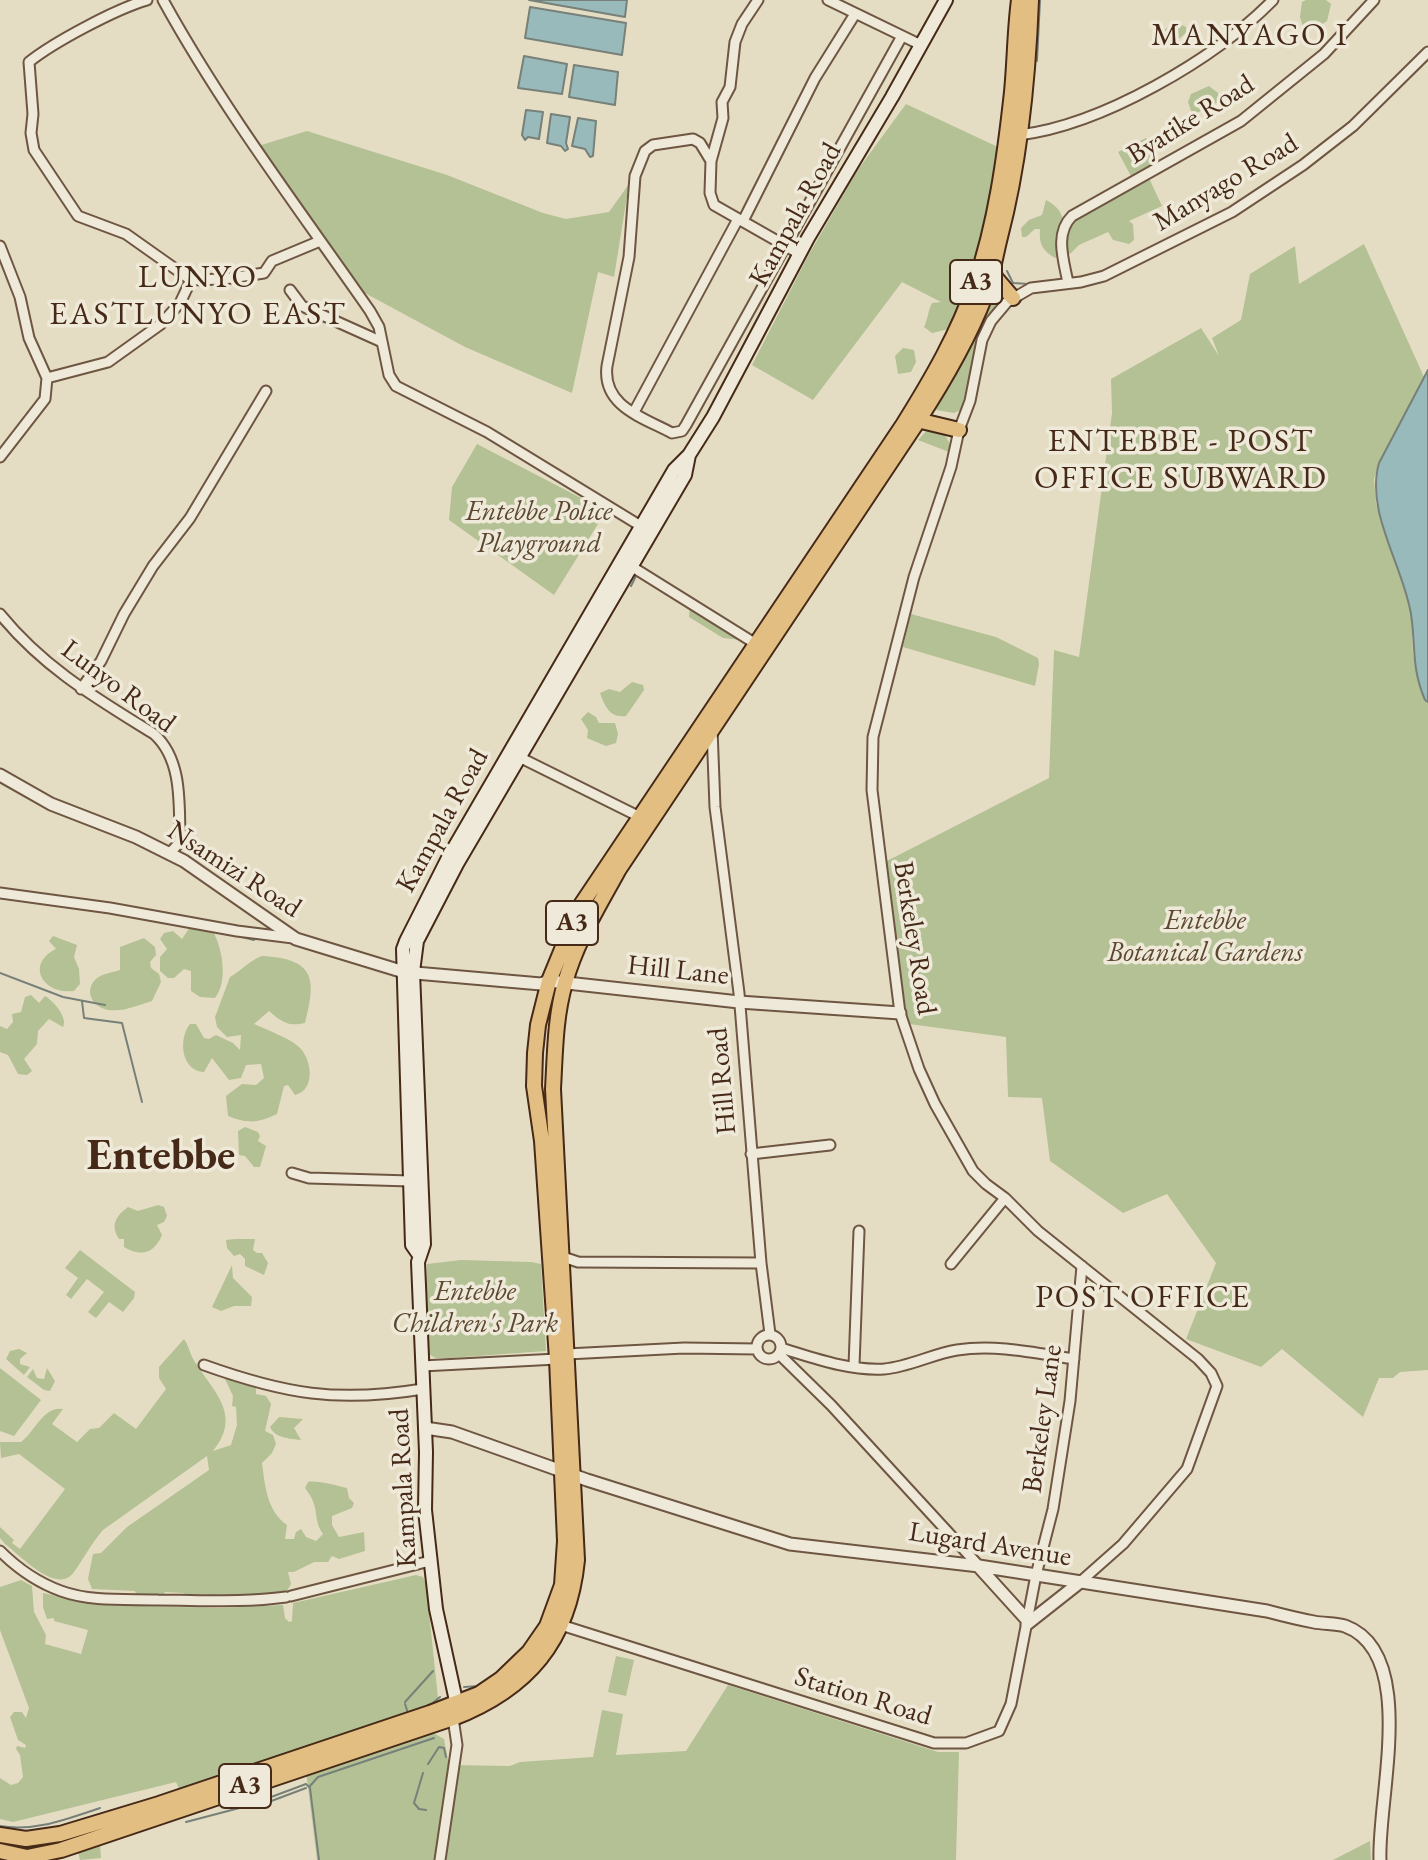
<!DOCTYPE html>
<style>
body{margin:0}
canvas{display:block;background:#e5ddc3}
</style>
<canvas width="1428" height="1860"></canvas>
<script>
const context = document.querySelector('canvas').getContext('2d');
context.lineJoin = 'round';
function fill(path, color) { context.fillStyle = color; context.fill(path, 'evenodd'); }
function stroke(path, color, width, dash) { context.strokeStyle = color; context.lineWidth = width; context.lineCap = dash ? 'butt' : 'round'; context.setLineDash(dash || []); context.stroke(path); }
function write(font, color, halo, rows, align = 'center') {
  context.font = font + ' "EB Garamond",serif'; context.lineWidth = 7; context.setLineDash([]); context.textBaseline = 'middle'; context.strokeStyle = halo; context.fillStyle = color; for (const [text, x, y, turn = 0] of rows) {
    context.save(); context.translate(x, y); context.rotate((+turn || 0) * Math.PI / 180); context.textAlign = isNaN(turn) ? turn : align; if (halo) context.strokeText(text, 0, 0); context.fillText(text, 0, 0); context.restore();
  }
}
fill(new Path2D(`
 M1306 0H1326L1331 4 1327 21 1315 29 1303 27 1300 17 1302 2Z
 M1175 22 1186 27V33L1180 38 1153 47 1152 39Z
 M1209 86 1218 93V102L1197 113 1191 111 1188 102 1191 94Z
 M906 104 998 147 985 220 962 312 955 310 959 314 949 329 932 333 924 327C928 319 928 310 932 303L941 302 902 282 813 400 752 365 808 256 857 171Z
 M307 131 447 175 543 213 566 219 609 212 629 184 614 277 598 272 572 393 465 347 350 285 258 146Z
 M1146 138 1160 162 1132 178 1118 152Z
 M1148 176 1162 206 1129 221 1133 224 1134 240 1129 244 1113 240 1108 232 1079 245 1070 254 1065 249 1073 219Z
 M1046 200C1071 213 1062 230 1061 256L1055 258C1042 250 1039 244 1040 229H1035L1026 237H1022L1021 228 1029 220 1042 215Z
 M1364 244 1424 377 1379 463 1374 479 1376 503 1411 611 1413 654 1425 700 1428 702V1370L1400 1372 1393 1378H1379L1363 1417 1282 1349 1261 1367 1186 1339 1216 1263 1167 1194 1123 1213 1050 1161 1042 1098 1008 1097 1006 1037 902 1023 885 862 1049 778 1054 650 1079 657 1112 413 1111 379 1201 328 1219 356 1212 338 1241 320 1250 274 1295 246 1299 284Z
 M996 287 995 307 980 332 961 410 954 413 936 410Z
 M903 348 914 350 916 362 911 372 898 374 895 356Z
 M929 428 944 433 949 442V452L918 440Z
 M477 444 606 511 554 595 449 520 452 487Z
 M690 606 739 636 741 640 723 638 689 617Z
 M911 614 996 637 1038 658 1039 664 1035 686 903 647Z
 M632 682 643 685 644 690 626 716C610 718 605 707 600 693L609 689 620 692Z
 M588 712 596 717 599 723H615L618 734 616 743 606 746 587 738 588 730 581 719Z
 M192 924 211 928C222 945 229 981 215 998L200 997 191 991V971L184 969 174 978H168L160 971V957L167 949 160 939 164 933 173 931 182 939Z
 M53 936 77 945 74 957 79 969 80 984 74 991C43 995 25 964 56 949L49 941Z
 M144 938 155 947 156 955 150 962 151 968 159 974 161 982 152 1001C138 1005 124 1012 109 1010 93 1008 83 991 96 979 103 973 112 973 120 970V947Z
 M262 956C314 959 317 977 305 1023 288 1027 282 1022 269 1011L254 1024C263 1028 293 1040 299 1047 312 1059 316 1090 295 1095L288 1085 284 1086 277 1114C258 1123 248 1124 228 1116L226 1096 242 1084 256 1085 264 1078 261 1064 246 1065 241 1078 229 1080 212 1058 204 1072C181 1071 178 1039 190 1024H196L204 1038 209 1039 216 1035 233 1043 240 1050 241 1035 227 1037 217 1027 215 1017 230 977C241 971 250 960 262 956Z
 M31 995 39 1003 45 996C54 1001 68 1018 63 1027L49 1019 38 1031 37 1044 24 1059 32 1071 27 1075 18 1074 8 1055 0 1052V1026L7 1029 13 1022 12 1014 21 1012 25 997Z
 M245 1127 258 1132 260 1136 258 1141 266 1146 260 1167H254L245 1156 239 1155 238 1131Z
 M158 1205 164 1207 167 1216 164 1222 157 1225 162 1235C154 1254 141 1257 124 1247V1239H119C110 1225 116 1216 128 1207L138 1211Z
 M235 1239H255L253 1250 257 1253H262L268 1263 264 1275 245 1266V1259L240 1254 234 1256 227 1248 226 1240Z
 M80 1250 135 1292 134 1298 123 1312 109 1302 96 1318 88 1312 104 1292 87 1279 71 1299 66 1295 78 1278 65 1268Z
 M461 1260 531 1262 541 1264 546 1351 449 1358H436L428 1354 424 1343 427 1264Z
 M232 1265 233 1278 252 1297 251 1306H234L221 1311 212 1307Z
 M184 1339C189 1346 190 1355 195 1362 213 1391 243 1415 213 1451L231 1445 237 1425 236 1407 232 1406 233 1396 225 1379 243 1381 256 1387V1394L266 1396 271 1404 265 1431 273 1435 276 1444 272 1453 262 1463C265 1486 267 1511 287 1525L285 1539H294L296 1532 301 1529 306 1537 316 1541 323 1534C311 1516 322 1510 305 1488L308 1482C316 1480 338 1486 347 1488L349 1498 354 1503 352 1508 332 1516V1525L339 1537 364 1532 365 1551 339 1559 332 1556 328 1562H314L294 1572H288L291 1584 283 1598 266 1599 260 1594 254 1596 251 1594 240 1597 237 1594 228 1597 222 1594 211 1597 205 1594 193 1600 187 1598 184 1593 165 1592 161 1598 137 1596 135 1591 92 1589 88 1579 93 1554 101 1553 127 1527 209 1470 207 1456 103 1530C91 1544 84 1558 74 1572 57 1596 20 1555 5 1544L0 1538V1527L14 1540 12 1543 20 1549 65 1489 19 1454 1 1458 0 1442H21C35 1432 43 1406 63 1409L52 1424 77 1442 90 1429 99 1428 114 1413 136 1429 166 1389 159 1378V1367Z
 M19 1349 27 1353 20 1359V1364L30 1367 24 1375 6 1359 10 1351Z
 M0 1368 41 1400 14 1436 0 1431Z
 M47 1368 55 1381 50 1391 44 1390 27 1377 33 1369 37 1378 44 1379Z
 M279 1417 303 1419 294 1428 301 1440C290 1439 275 1438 270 1427Z
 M416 1575 423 1577 426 1584 438 1698 428 1706 179 1789 176 1782 13 1822 0 1819V1778L11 1785 18 1783 23 1777 20 1755 16 1749 17 1746 25 1748 26 1745 18 1740 10 1717 14 1712H22L26 1718 29 1708 0 1630V1587L21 1580 32 1586 34 1612 46 1635 45 1644 81 1654 88 1630 54 1621V1618L47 1619 43 1607V1593L98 1605 220 1608 283 1605 285 1618 289 1622 292 1621 293 1603Z
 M616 1656 634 1660 626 1696 608 1692Z
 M728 1685 938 1752H959L956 1860H317L306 1771 430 1731 444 1739 449 1765 510 1766 520 1762 593 1757 602 1710 623 1714 616 1755 686 1751Z
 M1370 1841 1371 1860H1333Z
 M97 1844 100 1845 101 1858 80 1860 78 1852Z`), '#b3c195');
const water = new Path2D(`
 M529 0H627L625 17Z
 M530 7 626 23 622 55 525 38Z
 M524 56 567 64 562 94 518 88Z
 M574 65 618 72 615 105 569 97Z
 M526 110 543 112 539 139 528 137 525 140 522 135Z
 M551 114 570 117 566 143 568 149 565 151 561 146 547 143Z
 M578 118 596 121 593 156 590 157 585 149 572 146Z
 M1428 370V702L1425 700C1411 667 1416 647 1411 614 1403 565 1365 512 1379 463Z`);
fill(water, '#98babb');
stroke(water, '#778079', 2);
stroke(new Path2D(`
 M1037 61 1040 0
 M1007 271 1013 283 1029 284
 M631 586 636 576
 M0 898 50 904
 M69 907 110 913
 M230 934 254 940
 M0 973 63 997 105 1005
 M82 1001 84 1018 122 1023 142 1102
 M464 1687 479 1686
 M405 1702 433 1671
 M405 1704 408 1713
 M429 1706 440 1697
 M471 1718 482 1712
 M269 1759 377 1723
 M428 1764 439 1747 444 1748 446 1757
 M423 1773 414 1803 419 1809 426 1810
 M310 1786 318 1777 434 1738
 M177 1790 266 1760
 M257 1804 258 1806 306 1788
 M186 1822 247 1806 306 1784 310 1788 319 1860
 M0 1826C35 1832 67 1819 100 1808`), '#778079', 2);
const minor = new Path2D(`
 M147 0C116 9 54 42 29 62L33 114 31 133 34 150 78 216 126 234 191 280
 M163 0C223 109 299 209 370 311L379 327 389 375 396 386 487 432 644 528
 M758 0 742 24 735 42 730 87 722 102 723 118 711 161 710 193 714 205 800 254
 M828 0 921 45
 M1019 135C1102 125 1215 59 1273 0
 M711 161 700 143 693 139 653 145 645 151 635 176 629 257 607 366C602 406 642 417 672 433L682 431 686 425 902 36
 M743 221 815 78 855 14
 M0 246 20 297 29 338 47 378 45 399 0 457
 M1068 283C1064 261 1054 234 1072 216L1241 121 1324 54 1374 0
 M290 290 302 306 382 342
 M47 378 108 362 161 324 180 303 191 280 224 279 264 273 272 261 320 241
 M634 412 738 219
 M626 563 756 644
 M0 614C44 668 96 698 154 734 183 760 179 805 180 842L169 854
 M81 689 101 661 124 614 153 566 190 518 266 391
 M712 729 715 807 739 993 761 1263 770 1334
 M515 755 640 817
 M0 893 110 908 237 931 293 938
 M751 1154 830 1145
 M292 1173 309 1178 410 1181
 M560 1256 578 1262 761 1263
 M951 1264 1005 1198
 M757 1347a12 12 0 1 1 24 0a12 12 0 1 1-24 0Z
 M781 1348C814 1358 849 1371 884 1369 909 1367 932 1354 957 1350 996 1344 1035 1353 1074 1359
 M567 1354 684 1348 757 1349
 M779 1354 831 1405 979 1566
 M204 1365C285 1394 337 1403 423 1389
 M422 1366 557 1359
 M854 1366 859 1231
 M0 1551C18 1569 36 1582 61 1591 91 1602 126 1599 158 1600 201 1600 243 1603 286 1597
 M1079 1583 1123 1544 1187 1469 1217 1386 1211 1373 1198 1359 1038 1231 1005 1198 986 1184 973 1171 935 1104 919 1069 900 1013 872 790 873 737 914 577 951 467 959 430 970 401 982 340 991 321 1007 302 1031 288 1081 282 1104 276 1232 212 1303 165 1353 126 1428 52
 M291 1596 430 1561
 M561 1625 934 1743H966L999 1731 1011 1704 1036 1575 1053 1509 1070 1401 1082 1266
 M440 1860 457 1745 453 1718`);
const tertiary = new Path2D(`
 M0 775 51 804 136 837 184 861 296 939 404 972 541 984 549 981 739 1002 900 1013
 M425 1428 452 1432 587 1480 790 1544 979 1566 1267 1611C1282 1615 1298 1619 1314 1622 1324 1624 1336 1623 1345 1626 1419 1653 1377 1800 1380 1860
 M979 1567 1027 1620
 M1027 1624 1079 1583`);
const secondary = new Path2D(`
 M419 1255 412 1245 403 949 406 941 448 858 674 470 689 455 713 417 808 238 892 97 946 0
 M458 1710 436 1609 425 1510 426 1452 418 1262 424 1244 413 972 417 941 457 864 685 475 689 455`);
const trunk = new Path2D(`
 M993 268 995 277 1013 298
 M913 419 959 430
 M0 1835 26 1839 60 1834 159 1804 430 1713 479 1694 501 1679 529 1652 547 1626 562 1585 565 1541 557 1359 542 1141 534 1086 535 1053 538 1025 549 981 579 908 903 425C931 380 958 334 975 284 996 223 1005 156 1012 92 1015 61 1015 30 1019 0
 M0 1851 27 1857 61 1850 453 1718C528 1689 569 1641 577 1560L553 1089C555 1054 555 1017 565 983 576 942 599 906 619 869L918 421C944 381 968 340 985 296 992 277 995 257 1000 237 1020 161 1028 79 1031 0`);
stroke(minor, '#6e5642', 13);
stroke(tertiary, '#6e5642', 15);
stroke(secondary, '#462917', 16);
stroke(trunk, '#462917', 18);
stroke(minor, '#eee9d8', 9);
stroke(tertiary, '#eee9d8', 11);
stroke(secondary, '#eee9d8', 12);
stroke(trunk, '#e2be82', 14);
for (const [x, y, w] of [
 [976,282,52],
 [572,923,52],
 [245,1786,52]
]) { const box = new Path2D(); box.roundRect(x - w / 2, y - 22, w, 44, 6); context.fillStyle = '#eee9d8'; context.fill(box); stroke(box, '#462917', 2); }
write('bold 26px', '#462917', null, [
 ["A3",976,282],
 ["A3",572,923],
 ["A3",245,1786]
]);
write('28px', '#462917', '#eee9d8', [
 ["Byatike Road",1191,120,-32],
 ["Manyago Road",1226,183,-31],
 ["Kampala Road",796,215,-61],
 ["Lunyo Road",118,687,37],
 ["Kampala Road",443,821,-61],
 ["Nsamizi Road",234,870,33],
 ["Berkeley Road",914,938,81],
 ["Hill Lane",678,971,6],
 ["Hill Road",723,1081,-95],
 ["Berkeley Lane",1043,1419,-82],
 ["Kampala Road",404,1488,-93],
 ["Lugard Avenue",990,1545,9],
 ["Station Road",863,1697,17]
]);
write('italic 28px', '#5c4730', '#eee9d8', [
 ["Entebbe Police",539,512],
 ["Playground",539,544],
 ["Entebbe",1205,921],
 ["Botanical Gardens",1205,953],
 ["Entebbe",475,1292],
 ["Children's Park",475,1324]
]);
context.letterSpacing = '2px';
write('32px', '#462917', '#eee9d8', [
 ["MANYAGO I",1250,36],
 ["LUNYO",198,278],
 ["EASTLUNYO EAST",198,315],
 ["ENTEBBE - POST",1181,442],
 ["OFFICE SUBWARD",1181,479],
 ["POST OFFICE",1143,1298]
]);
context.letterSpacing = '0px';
write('bold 44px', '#462917', '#eee9d8', [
 ["Entebbe",161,1157]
]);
</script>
